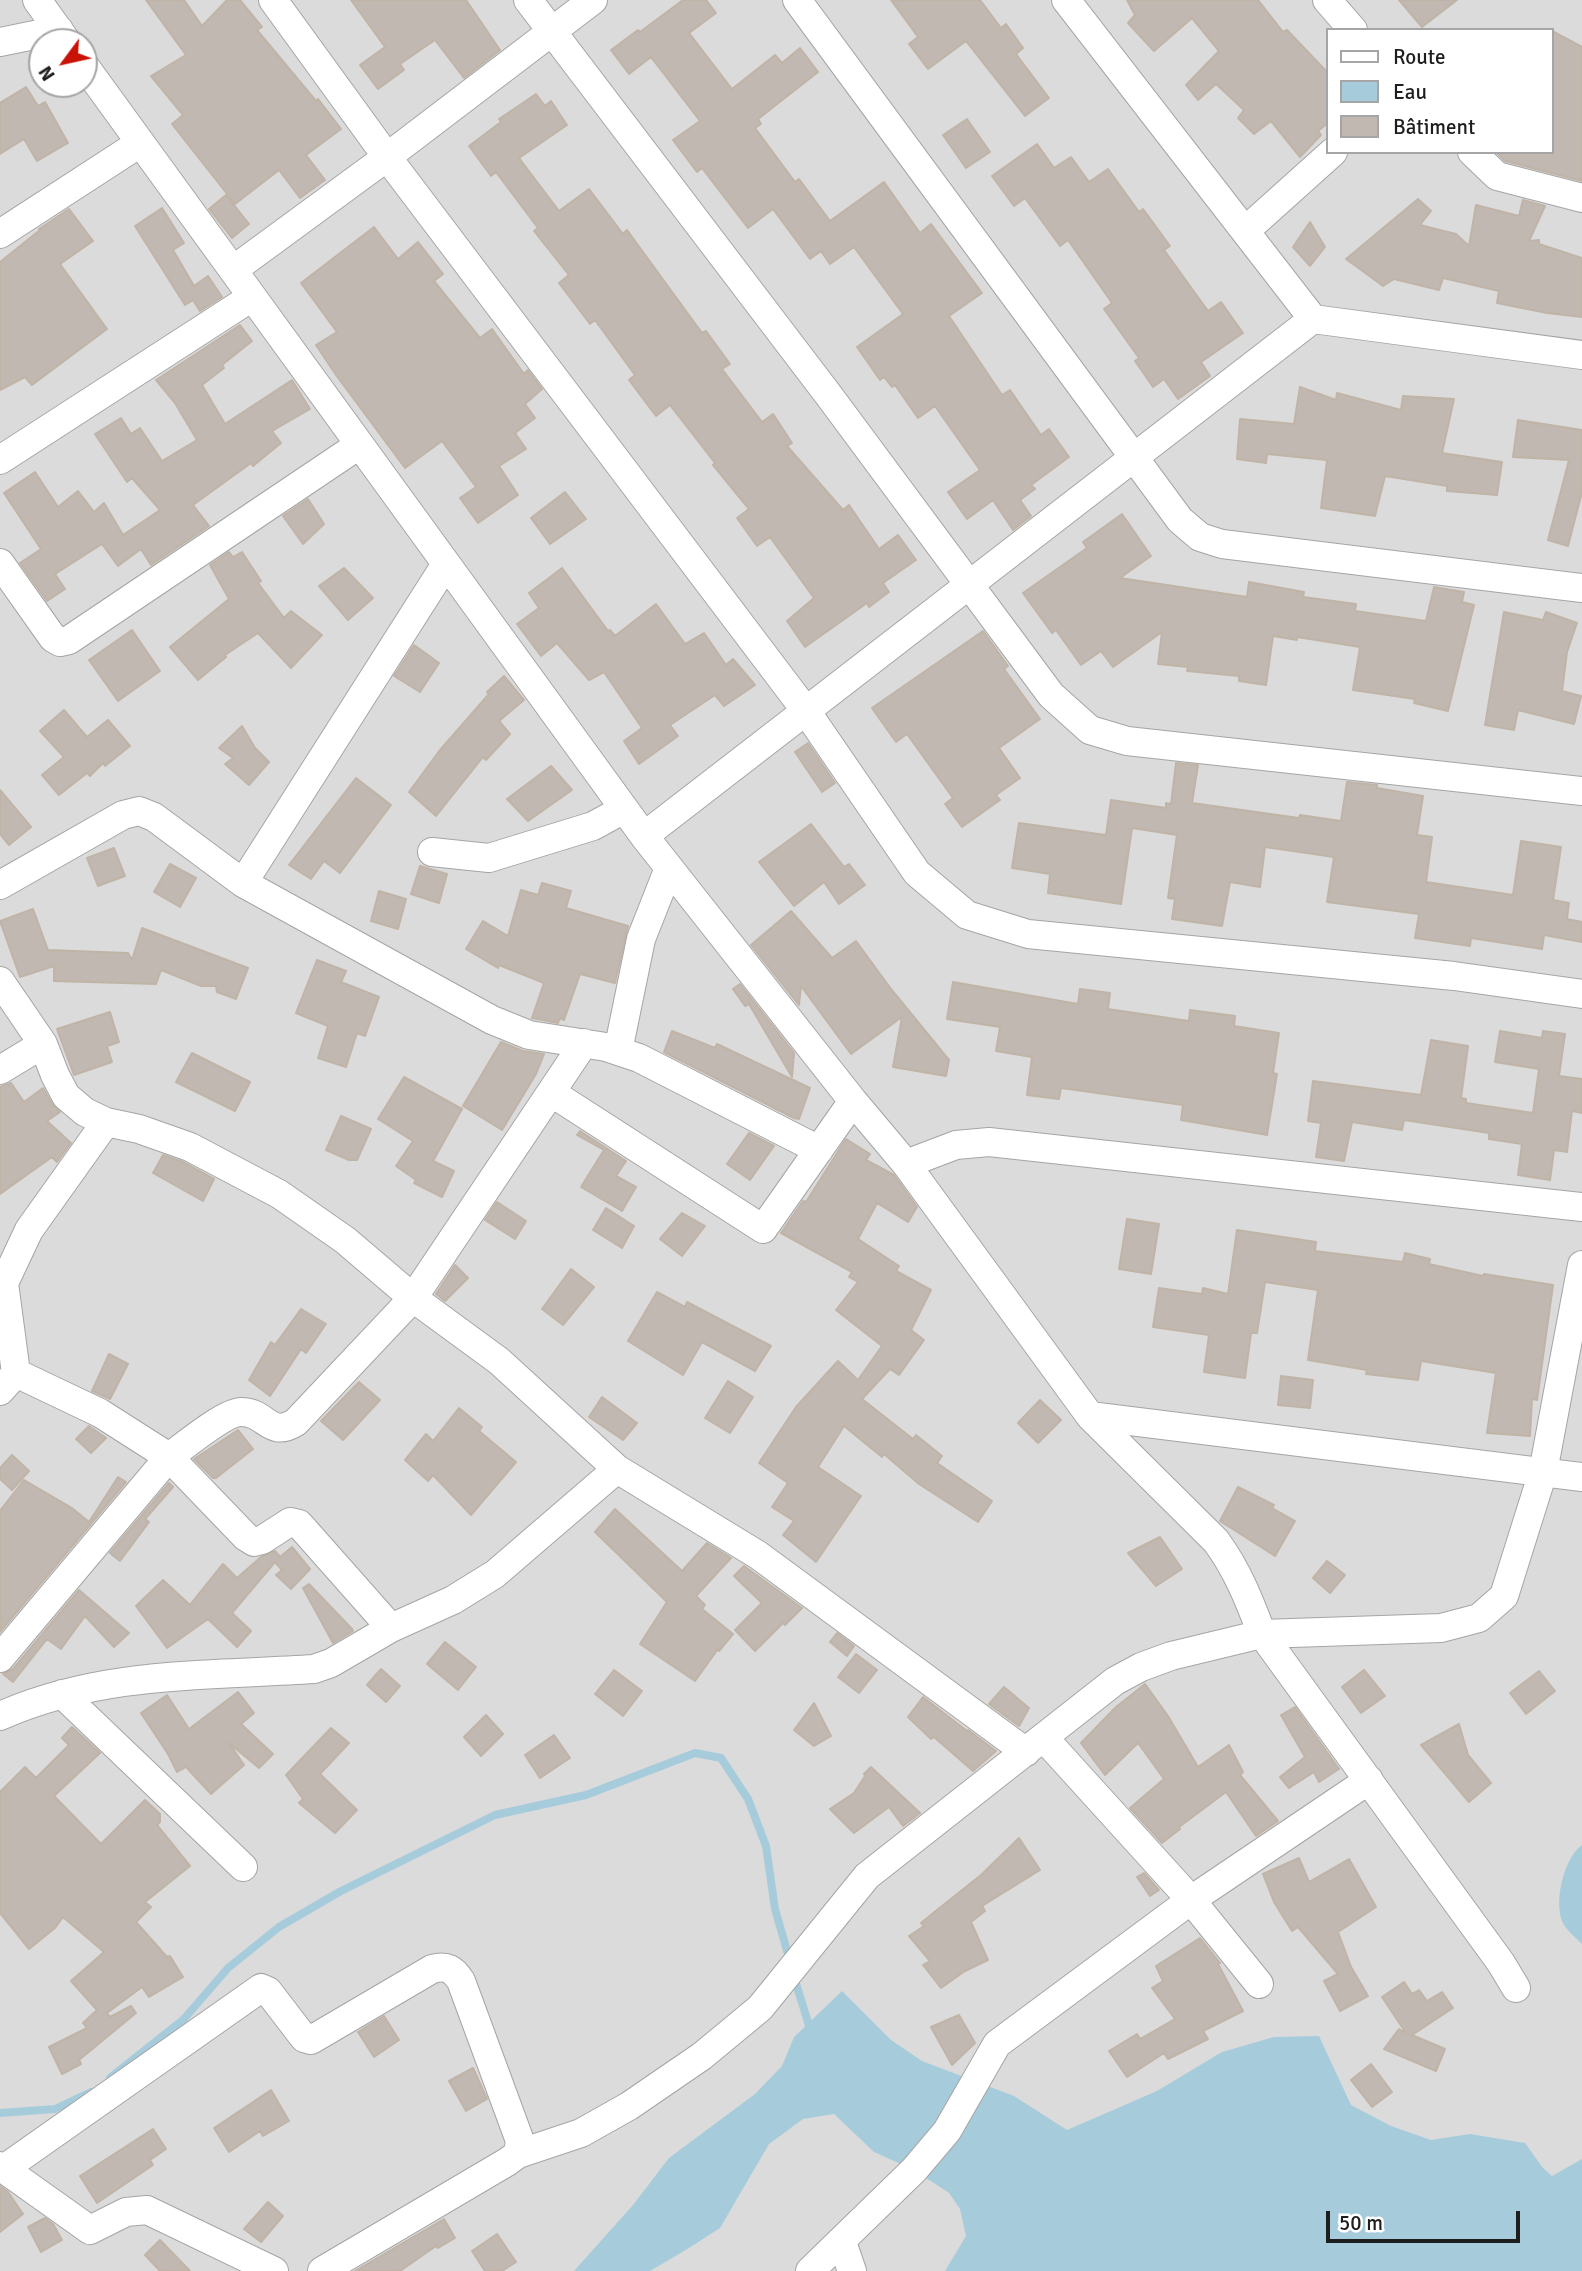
<!DOCTYPE html>
<meta charset="utf-8">
<style>
body{margin:0}
#map{position:relative;width:1582px;height:2271px;overflow:hidden;background:#efece5;font-family:Signika,sans-serif}
canvas{display:block}
.legend{position:absolute;left:1326px;top:28px;width:228px;height:126px;box-sizing:border-box;background:#fff;border:2px solid #a5a5a5;margin:0;padding:9px 12px;list-style:none;font-size:21px;color:#1e1e1e}
.legend li{display:flex;align-items:center;gap:14px;height:35px}
.legend b{width:35px;border:2px solid #a5a5a5}
.north{position:absolute;left:28px;top:28px;width:70px;height:70px;box-sizing:border-box;background:#fff;border:2px solid #a5a5a5;border-radius:50%;rotate:237deg;font-size:19px;font-weight:700;line-height:28px;text-align:center;color:#1e1e1e}
.north::after{content:'';display:block;margin:auto;width:24px;height:32px;background:#c81205;clip-path:polygon(50% 0,100% 100%,50% 72%,0 100%)}
.scale{position:absolute;left:1326px;top:2211px;width:194px;height:32px;box-sizing:border-box;border:4px solid #1e1e1e;border-top:0;padding-left:9px;font-size:21px;line-height:24px;white-space:nowrap;color:#1e1e1e;-webkit-text-stroke:5px #fff;paint-order:stroke}
</style>
<div id="map">
<canvas width="1582" height="2271"></canvas>
<ul class="legend">
<li><b style="height:9px;background:#fff"></b>Route</li>
<li><b style="height:19px;background:#a6ccdc"></b>Eau</li>
<li><b style="height:19px;background:#c0b8b1"></b>Bâtiment</li>
</ul>
<div class="north">N</div>
<div class="scale">50 m</div>
</div>
<script>
const context = document.querySelector('canvas').getContext('2d');
context.lineJoin = 'round';
function fill(path, color) { context.fillStyle = color; context.fill(path, 'evenodd'); }
function stroke(path, color, width, dash) { context.strokeStyle = color; context.lineWidth = width; context.lineCap = dash ? 'butt' : 'round'; context.setLineDash(dash || []); context.stroke(path); }
fill(new Path2D(`
 M0 0H1582V2271H0ZM1328 30H1552V152H1328ZM42 42H84V84H42Z`), '#dcdbdb');
fill(new Path2D(`
 M1582 1845V1944C1576 1938 1567 1931 1563 1923 1553 1903 1564 1857 1582 1845Z
 M842 1991 891 2040 922 2061 1014 2096 1067 2130 1157 2091 1222 2052 1274 2037 1319 2036 1351 2105 1391 2126 1431 2140 1470 2134 1525 2143 1543 2168 1552 2176 1582 2159V2271H945L966 2236 960 2209 949 2193 914 2170 874 2152 834 2114 803 2119 769 2144 720 2228 689 2248 650 2271H574L633 2205 669 2158 755 2094 782 2066 794 2037Z`), '#a6ccdc');
stroke(new Path2D(`
 M794 1977 811 2032
 M110 2078 183 2020 228 1968 279 1927 341 1891 495 1815 586 1795 695 1753 721 1758 748 1799 766 1846 775 1909 790 1961
 M0 2113 55 2109 91 2092`), '#a6ccdc', 8);
const building = new Path2D(`
 M146 0H184L202 26 227 0H240L262 27 257 30 316 101 318 99 341 129 306 155 325 180 300 198 279 170 235 204 172 124 183 115 151 76 186 55Z
 M351 0H466L500 50 464 78 435 40 400 64 404 70 378 89 360 65 385 47Z
 M683 0H706L716 13 689 33 732 89 775 55 782 63 800 48 818 72 758 119 761 124 755 128 795 182 799 179 830 221 884 182 920 233 931 224 982 293 949 316 1002 395 1010 390 1041 435 1049 429 1069 457 1031 485 1035 489 1020 500 1031 516 1013 530 993 500 967 519 948 492 980 470 935 406 918 418 895 385 892 387 884 377 880 380 857 347 903 314 854 247 830 264 821 251 810 259 773 209 748 228 702 168 697 172 673 140 700 121 651 57 629 74 611 50 638 30 640 32Z
 M891 0H980L1001 28 1006 24 1023 48 1016 54 1049 98 1025 116 966 41 928 69 909 44 918 37Z
 M1127 0H1258L1283 32 1287 30 1328 73V123L1318 131 1321 135 1300 157 1271 121 1254 134 1238 118 1244 110 1216 84 1198 100 1186 85 1219 51 1192 18 1154 51 1128 23 1135 15Z
 M1399 0H1457L1422 27Z
 M1552 31 1582 47V181L1505 161 1496 152H1552Z
 M26 87 38 106 45 102 68 143 37 161 24 139 0 154V103Z
 M536 94 545 106 551 101 567 125 519 158 559 211 589 189 623 234 627 230 702 333 706 331 730 364 722 369 762 422 773 414 792 443 787 446 843 510 849 505 879 549 898 535 916 560 883 583 889 592 869 607 867 603 805 647 787 621 814 598 770 537 757 546 737 518 749 509 713 465 715 463 670 405 656 416 629 380 635 375 595 320 590 324 559 283 569 275 534 231 538 228 496 172 491 176 469 146 501 122 499 119Z
 M967 119 990 152 966 168 943 135Z
 M1037 144 1054 168 1071 157 1089 182 1108 169 1139 212 1143 209 1170 246 1164 250 1208 311 1221 302 1243 333 1201 362 1210 376 1178 399 1164 379 1153 387 1135 361 1139 358 1104 309 1112 303 1068 240 1060 246 1025 198 1014 206 992 176Z
 M226 195 249 224 232 238 209 209Z
 M1418 199 1431 211 1420 225 1456 234 1469 246 1476 205 1519 216 1523 200 1545 206 1529 241 1539 240V244L1582 258V317L1547 313 1497 303 1499 291 1443 278 1439 290 1394 279 1383 286 1346 259Z
 M162 208 184 243 173 250 194 286 208 276 222 297 200 311 193 300 185 305 135 226Z
 M69 209 93 241 60 264 107 329 32 385 25 377 0 390V262L40 230 39 229Z
 M1310 222 1325 247 1310 266 1293 247Z
 M374 227 398 259 418 242 443 274 434 281 480 338 492 329 524 374 528 370 542 389 525 404 535 418 515 433 526 449 499 466 518 495 478 523 460 498 476 487 442 441 405 468 336 375 316 345 337 332 301 283Z
 M240 325 252 341 222 365 224 368 202 385 225 424 292 380 310 409 272 431 281 443 253 466 251 463 193 505 209 526 151 565 141 549 118 566 102 544 55 574 65 589 47 601 20 563 41 549 4 493 35 472 58 507 78 491 94 512 104 503 123 535 160 510 132 478 127 482 95 434 121 418 131 434 140 428 162 461 197 440 175 403 156 380Z
 M1300 387 1336 400 1337 393 1401 410 1403 396 1454 399 1442 453 1502 462 1497 495 1447 491V486L1385 476 1375 516 1321 508 1327 460 1267 454 1266 463 1237 459 1240 419 1294 424Z
 M1518 420 1582 430V492L1568 546 1548 540 1569 460 1513 457Z
 M565 492 586 519 550 544 531 518Z
 M308 499 324 524 303 544 283 516Z
 M1122 514 1151 556 1120 578 1247 597 1249 582 1304 592 1303 597 1356 604 1355 611 1426 621 1434 587 1464 592 1462 602 1474 605 1448 711 1414 703 1415 699 1353 690 1360 647 1297 637V640L1273 636 1266 685 1239 681V676L1187 671 1188 667 1158 664 1162 632 1113 667 1101 651 1081 665 1056 630 1052 633 1023 593 1087 548 1083 542Z
 M229 552 233 557 242 552 261 581 258 583 284 618 291 611 322 635 291 668 258 633 225 655 226 657 198 680 170 647 229 599 210 565Z
 M344 568 373 598 348 620 319 586Z
 M562 568 608 631 610 630 615 636 656 604 685 644 704 633 726 665 733 659 755 685 724 706 715 695 670 725 678 736 639 764 624 741 642 728 604 672 589 680 557 643 541 656 517 624 539 608 529 593Z
 M1504 612 1543 620 1546 612 1577 623 1567 652 1562 691 1581 696 1574 724 1518 710 1514 730 1485 725Z
 M132 630 160 671 118 701 89 660Z
 M983 631 1008 666 1004 669 1040 719 999 748 1020 778 996 795 1000 800 962 827 945 804 953 798 907 734 896 742 872 708Z
 M414 645 439 663 420 692 394 676Z
 M504 676 524 700 499 721 510 734 486 760 483 757 436 816 409 792 440 750 489 694 487 692Z
 M64 710 87 737 108 720 130 746 105 766 103 763 90 776 87 773 59 795 42 775 64 757 40 731Z
 M242 726 255 748 269 762 249 785 225 764 233 758 219 748Z
 M808 743 835 783 822 792 795 752Z
 M1176 763 1198 765 1192 803 1299 818 1300 815 1341 821 1347 782 1377 785V788L1423 796 1417 835 1432 837 1426 882 1513 895 1521 841 1561 847 1553 900 1569 903 1567 919 1582 922V942L1544 935 1542 949 1471 938 1470 946 1415 938 1419 914 1327 902 1334 857 1265 847 1260 887 1230 882 1222 926 1172 919 1175 899 1168 898 1177 835 1132 828 1121 904 1048 893 1050 874 1012 868 1019 823 1106 835 1111 800 1166 808V803L1171 804Z
 M551 766 572 790 528 821 507 799Z
 M356 778 391 805 340 873 324 861 311 879 289 865Z
 M0 790 31 827 9 845 0 834Z
 M811 824 844 867 849 864 865 885 839 904 824 882 794 906 759 862Z
 M114 848 125 876 98 886 87 858Z
 M170 864 196 878 180 907 154 892Z
 M420 866 447 874 439 903 411 894Z
 M542 883 571 891 566 908 628 926 615 983 580 974 564 1020 560 1018 558 1023 532 1018 544 983 499 965 498 968 466 949 483 921 508 936 521 890 538 895Z
 M379 891 406 899 398 929 371 921Z
 M33 909 48 950 128 953 132 960 142 928 248 968 236 999 217 992 216 986H201L161 970 156 984 54 981V966L20 977 0 921Z
 M791 911 832 958 856 941 891 989 949 1060 946 1076 893 1067 902 1017 851 1054 801 986 799 1005 751 945Z
 M317 960 346 971 341 982 379 997 365 1036 357 1033 346 1067 318 1058 328 1026 296 1013Z
 M953 982 1078 1004 1080 989 1110 993 1108 1009 1189 1021 1190 1010 1235 1016 1234 1026 1279 1033 1273 1073 1277 1074 1267 1135 1181 1120 1183 1105 1061 1088 1059 1099 1027 1095 1032 1057 996 1051 1000 1027 947 1019Z
 M740 984 794 1053 792 1077 749 1004 745 1006 733 989Z
 M110 1012 119 1042 107 1046 112 1062 74 1075 57 1029Z
 M672 1031 715 1048 717 1044 810 1088 799 1119 794 1118 664 1052Z
 M1500 1031 1542 1038 1543 1031 1565 1034 1559 1076 1582 1079V1113L1572 1111 1567 1152 1554 1150 1550 1180 1518 1175 1522 1144 1489 1139V1133L1404 1120 1402 1130 1352 1122 1344 1161 1316 1157 1321 1123 1308 1121 1313 1081 1421 1095 1431 1040 1468 1046 1461 1098 1466 1099V1103L1533 1113 1539 1069 1495 1062Z
 M501 1042 523 1051 544 1054 536 1074 502 1130 463 1106Z
 M192 1053 250 1082 235 1111 176 1082Z
 M404 1077 462 1109 433 1161 454 1171 442 1197 414 1183 416 1180 396 1166 413 1141 378 1119Z
 M11 1083 24 1102 43 1088 52 1104 60 1112 47 1121 71 1143 57 1162 52 1157 0 1194V1087Z
 M341 1116 371 1129 357 1160H349L326 1150Z
 M580 1131 626 1161 616 1176 636 1187 622 1211 581 1187 604 1150 577 1135Z
 M749 1133 774 1146 750 1180 727 1164Z
 M846 1139 870 1154 866 1160 894 1175 917 1207 908 1222 877 1203 858 1239 899 1266 896 1271 931 1290 911 1330 924 1340 899 1375 890 1369 862 1399 913 1439 916 1435 942 1456 937 1463 992 1501 978 1522 919 1484 884 1454 882 1457 844 1426 818 1467 861 1496 816 1562 783 1535 794 1521 772 1507 788 1483 759 1463 796 1407 838 1361 858 1380 882 1346 836 1310 858 1282 849 1277 852 1272 781 1233 803 1201 806 1202Z
 M163 1155 183 1162 214 1179 203 1201 153 1173Z
 M497 1202 526 1221 515 1239 485 1220Z
 M606 1208 634 1226 622 1248 593 1230Z
 M682 1213 705 1226 682 1256 660 1239Z
 M1127 1219 1159 1224 1151 1274 1119 1269Z
 M1237 1230 1316 1242 1315 1251 1403 1262 1405 1253 1430 1259 1429 1264 1483 1276 1484 1274 1553 1285 1537 1400 1532 1399 1530 1436 1487 1433 1496 1373 1421 1361 1418 1380 1366 1374 1367 1370 1308 1360 1318 1290 1265 1282 1257 1333H1251L1245 1378 1204 1372 1209 1335 1153 1327 1159 1288 1202 1294 1203 1288 1228 1294Z
 M455 1265 468 1278 445 1301 436 1294Z
 M571 1269 594 1287 563 1325 542 1309Z
 M657 1292 685 1307 687 1302 771 1346 755 1371 702 1342 683 1375 628 1341Z
 M301 1309 326 1324 306 1353 301 1349 270 1396 249 1380 271 1342 275 1345Z
 M109 1354 128 1364 110 1399 92 1391Z
 M1281 1376 1313 1380 1310 1408 1278 1405Z
 M728 1381 753 1397 730 1433 705 1418Z
 M359 1382 380 1400 343 1440 321 1421Z
 M602 1397 637 1423 623 1440 589 1417Z
 M1040 1400 1061 1420 1038 1443 1018 1423Z
 M459 1408 482 1427 479 1431 516 1462 471 1515 433 1475 428 1481 405 1460 426 1434 433 1441Z
 M89 1426 106 1438 91 1453 76 1439Z
 M238 1430 253 1449 216 1478H213L194 1459Z
 M12 1455 29 1471 12 1490 0 1479V1468Z
 M118 1477 126 1482 0 1632V1511L24 1480 72 1508 89 1522Z
 M169 1483 173 1487 145 1519 149 1522 120 1561 110 1553Z
 M1238 1487 1274 1505 1272 1508 1295 1521 1275 1556 1220 1521Z
 M615 1509 682 1571 707 1543 731 1558 696 1596 705 1605 702 1609 733 1634 719 1651 718 1649 695 1681 640 1644 667 1602 595 1532Z
 M1160 1537 1182 1569 1156 1586 1128 1553Z
 M292 1547 310 1569 291 1589 276 1575 282 1570 275 1562 232 1613 251 1631 237 1647 208 1619 167 1648 136 1606 163 1580 190 1605 223 1564 237 1578 261 1557 275 1551 280 1557Z
 M1327 1561 1345 1575 1330 1593 1313 1578Z
 M744 1566 802 1608 785 1625 783 1623 755 1651 735 1630 762 1603 734 1576Z
 M309 1584 352 1629 353 1631 333 1643 303 1588Z
 M79 1590 129 1633 114 1647 85 1616 61 1649 47 1639 13 1682 3 1674 13 1669Z
 M837 1633 854 1646 847 1656 830 1642Z
 M445 1642 476 1667 458 1690 427 1664Z
 M856 1654 877 1670 859 1693 838 1677Z
 M381 1669 400 1686 386 1702 367 1685Z
 M614 1670 642 1691 623 1716 595 1694Z
 M1364 1670 1385 1696 1361 1713 1342 1687Z
 M1539 1671 1555 1691 1526 1714 1510 1693Z
 M1145 1684 1168 1716 1198 1767 1229 1745 1243 1772 1240 1775 1278 1821 1256 1836 1226 1792 1179 1827 1180 1829 1162 1843 1130 1808 1164 1779 1138 1743 1105 1775 1081 1743 1116 1707Z
 M1004 1687 1029 1708 1019 1726 989 1704Z
 M238 1692 254 1713 241 1724 273 1754 259 1768 229 1743 244 1765 211 1794 186 1767 177 1772 168 1754 141 1713 167 1695 189 1729Z
 M923 1697 967 1731 968 1730 996 1751 973 1771 934 1737 931 1739 908 1717Z
 M814 1703 831 1736 814 1746 794 1730Z
 M1295 1707 1339 1769 1319 1782 1314 1772 1289 1788 1280 1777 1305 1757 1281 1715Z
 M486 1715 503 1734 481 1756 464 1737Z
 M1459 1724 1468 1755 1491 1783 1469 1802 1421 1745Z
 M72 1727 100 1753 54 1796 101 1844 145 1800 160 1814V1822L157 1825 190 1866 145 1902 151 1907 136 1922 167 1957 170 1956 183 1977 149 1997 142 1987 107 2013 110 2017 131 2006 136 2013 79 2060 81 2064 62 2074 49 2047 87 2028 83 2023 97 2010 71 1981 104 1952 63 1917 55 1928 29 1949 0 1913V1792L25 1767 36 1778 69 1745 62 1738Z
 M331 1728 349 1743 320 1774 357 1810 335 1833 299 1803 303 1799 286 1775Z
 M554 1735 570 1758 540 1778 525 1755Z
 M871 1767 920 1813 903 1826 889 1807 854 1833 830 1809 854 1793 865 1776 864 1774Z
 M1019 1838 1040 1870 982 1906 985 1911 971 1922 988 1960 965 1971 941 1988 923 1965 930 1961 909 1936 924 1926 921 1923 932 1914 981 1875Z
 M1299 1858 1309 1882 1349 1859 1376 1907 1338 1932 1351 1967 1368 1996 1340 2011 1324 1981 1338 1974 1298 1927 1292 1931 1274 1902 1263 1874Z
 M1144 1873 1159 1890 1150 1896 1137 1877Z
 M1200 1938 1220 1963 1218 1964 1243 2011 1203 2031 1208 2039 1168 2059 1164 2053 1127 2077 1109 2051 1137 2034 1140 2039 1175 2019 1152 1988 1163 1981 1156 1966Z
 M1404 1982 1412 1994 1419 1990 1427 2001 1442 1992 1453 2008 1412 2035 1445 2049 1436 2071 1384 2049 1399 2029 1406 2033 1382 1997Z
 M959 2015 975 2043 952 2065 931 2027Z
 M384 2016 399 2040 374 2057 358 2032Z
 M1371 2064 1392 2092 1372 2107 1351 2080Z
 M473 2068 487 2099 466 2111 449 2081Z
 M271 2090 289 2121 263 2136 260 2131 229 2152 214 2128Z
 M153 2129 166 2149 150 2160 153 2165 97 2203 80 2176Z
 M0 2186 8 2192 23 2214 0 2232Z
 M268 2202 283 2216 261 2242 244 2229Z
 M45 2218 53 2224 62 2240 41 2252 28 2227Z
 M444 2219 455 2238 438 2248 436 2246 400 2271H355Z
 M497 2234 516 2262 502 2271H485L472 2251Z
 M160 2240 190 2271H160L145 2255Z`);
fill(building, '#c0b8b1');
stroke(building, '#c0b4a7', 2);
const street = new Path2D(`
 M37 0 67 42
 M273 0 387 157 806 711 917 873 967 915 1028 934 1454 976 1582 994
 M528 0 830 397 1051 695 1090 730 1127 741 1582 791
 M797 0 1180 520 1200 537 1222 544 1582 588
 M1327 0 1353 30
 M0 42 59 30
 M84 65 644 836 853 1101 906 1164 1090 1416 1216 1541C1238 1571 1249 1600 1262 1634L1501 1963 1516 1988
 M1472 152 1497 176 1582 198
 M1245 231 1333 152
 M0 234 140 143
 M233 270 387 157 593 0
 M1313 319 1582 355
 M0 460 252 297
 M0 563 53 638 60 642 69 640 359 445
 M644 836 1313 319 1066 0
 M432 852 489 858 593 826 624 809
 M243 883 446 564
 M0 885 123 815 139 811 154 817 243 883 492 1020 529 1035 606 1047 639 1058 819 1150
 M0 981 43 1044 55 1075 66 1096 85 1112 106 1122 139 1129 190 1147 279 1194 345 1240 413 1298 499 1361 617 1469
 M618 1051 641 939 669 868
 M0 1070 43 1044
 M552 1093 763 1229 853 1101
 M906 1164 956 1145 989 1142 1582 1207
 M16 1373 4 1283 29 1230 106 1122
 M0 1391 16 1373 100 1413 169 1457C183 1447 225 1412 241 1412 267 1412 269 1439 296 1422L413 1298 584 1043
 M1090 1416 1582 1477
 M0 1658 169 1457 246 1537 254 1542 262 1540 290 1522 299 1524 391 1628
 M62 1694 243 1867
 M0 1716C101 1671 207 1676 314 1669L331 1663 391 1628 453 1600 495 1574 617 1469 758 1555 1026 1752
 M1044 1738 1191 1900 1259 1984
 M518 2154 581 2133 629 2106 702 2056 760 2008 867 1876 1115 1681 1141 1667 1171 1656 1262 1634 1441 1628 1479 1618 1504 1596 1543 1472 1582 1265
 M0 2166 90 2230 126 2212 147 2210 274 2271
 M5 2168 261 1988 268 1991 304 2038 311 2040 432 1969C447 1965 453 1969 461 1981L520 2141 518 2154 507 2162 322 2271
 M842 2242 852 2271
 M810 2271 914 2170 947 2131 997 2044 1191 1900 1369 1780`);
stroke(street, '#a5a5a5', 30);
stroke(street, '#fff', 28);
</script>
